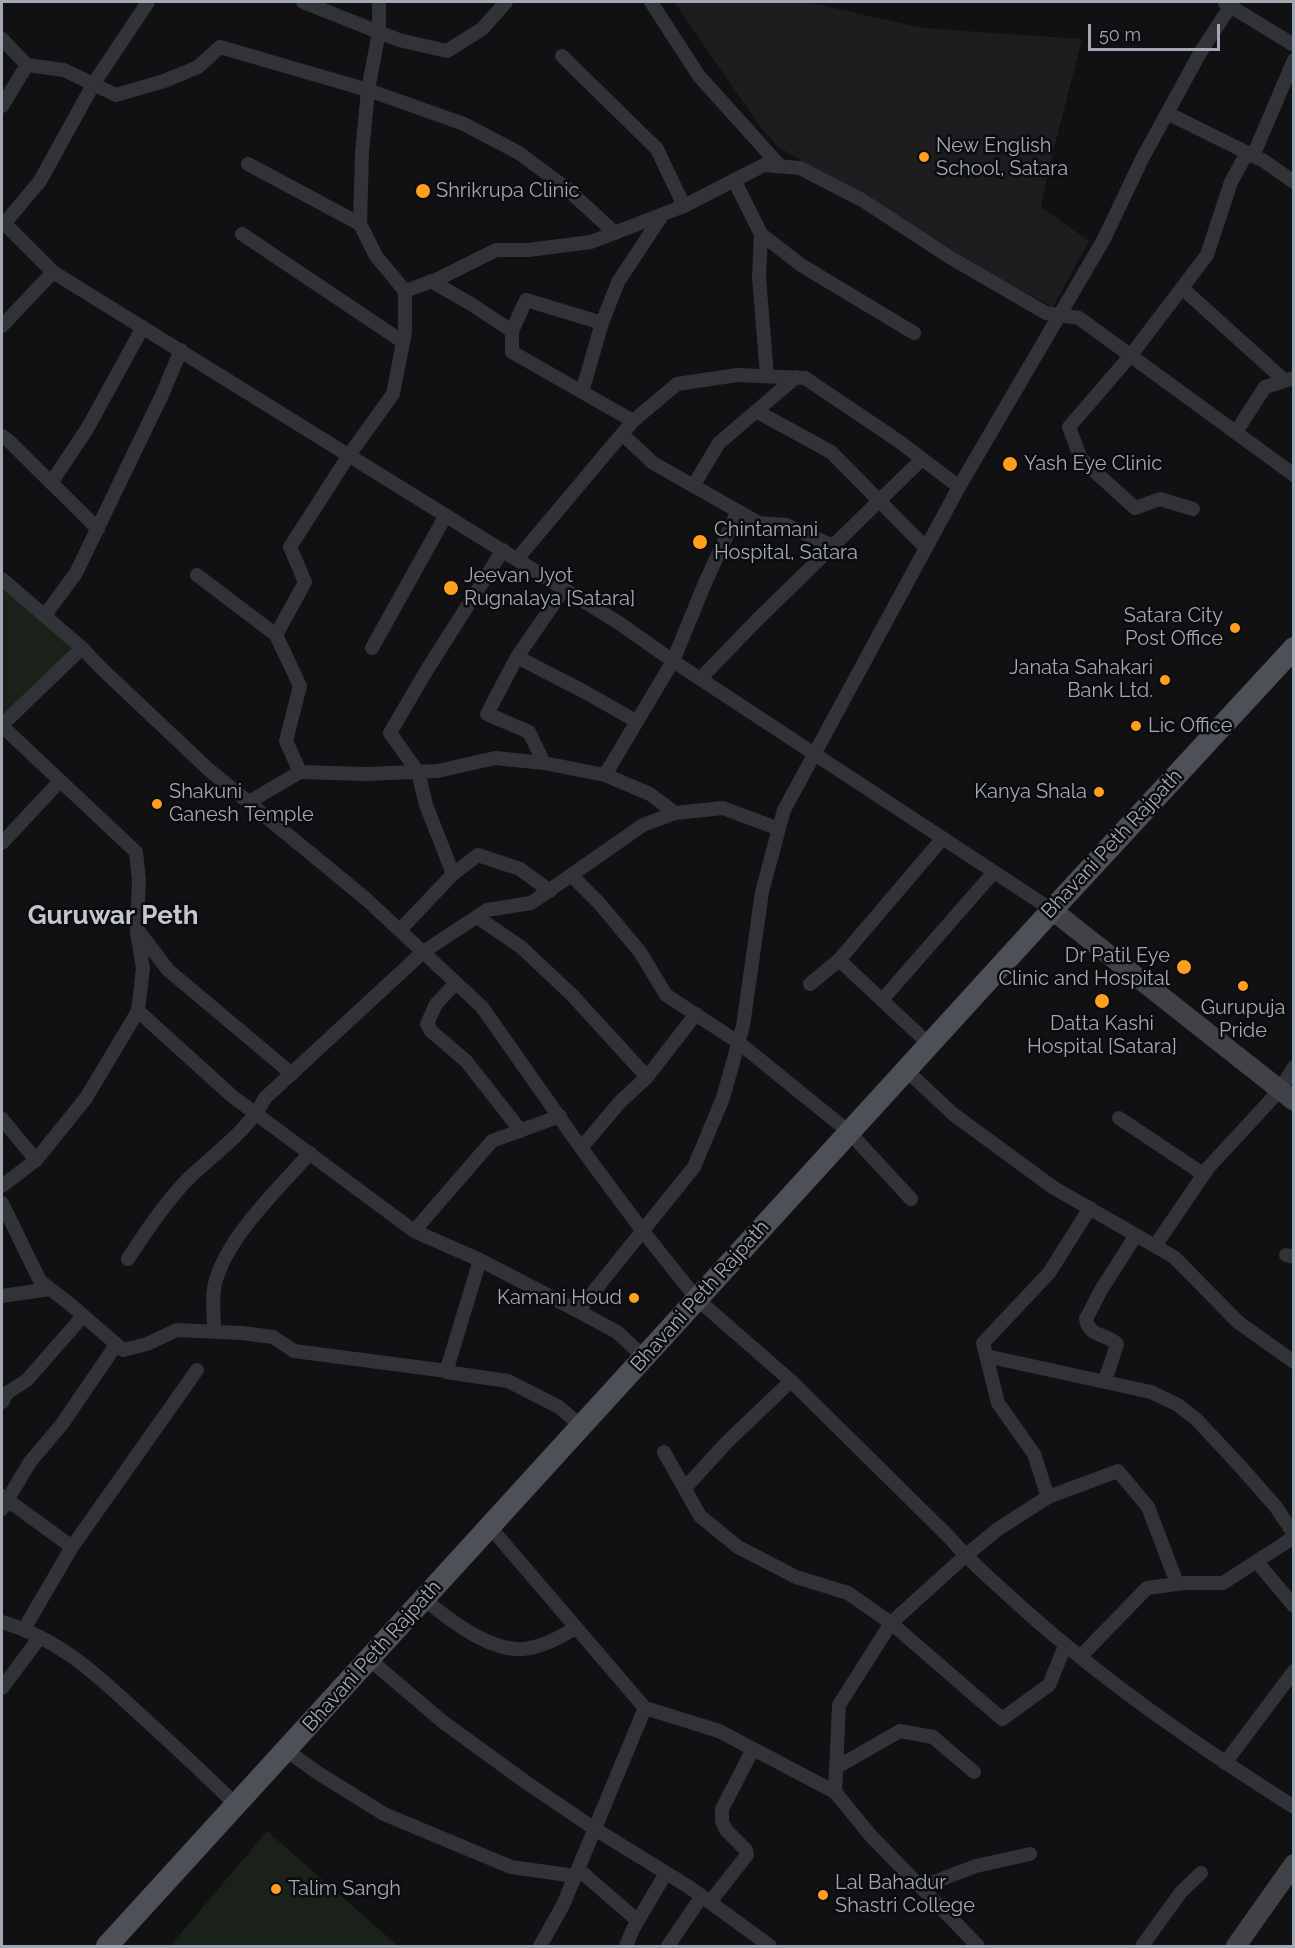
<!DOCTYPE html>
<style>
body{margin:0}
#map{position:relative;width:1295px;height:1948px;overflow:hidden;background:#111113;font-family:Raleway,sans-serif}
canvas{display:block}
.frame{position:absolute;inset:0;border:3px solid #a1a9b5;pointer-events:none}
.scale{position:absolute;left:1088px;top:24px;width:132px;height:27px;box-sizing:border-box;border:3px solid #a1a9b5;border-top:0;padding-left:8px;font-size:18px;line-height:21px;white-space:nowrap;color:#a1a9b5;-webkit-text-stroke:4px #0c0c0e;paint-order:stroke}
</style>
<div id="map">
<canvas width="1295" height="1948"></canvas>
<div class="frame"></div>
<div class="scale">50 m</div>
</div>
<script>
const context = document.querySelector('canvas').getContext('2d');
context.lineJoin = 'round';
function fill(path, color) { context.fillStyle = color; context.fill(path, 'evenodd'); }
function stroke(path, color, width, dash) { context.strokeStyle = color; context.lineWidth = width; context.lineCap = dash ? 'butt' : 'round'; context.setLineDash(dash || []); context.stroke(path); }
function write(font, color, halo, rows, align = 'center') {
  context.font = font + ' Raleway,sans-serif'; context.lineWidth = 5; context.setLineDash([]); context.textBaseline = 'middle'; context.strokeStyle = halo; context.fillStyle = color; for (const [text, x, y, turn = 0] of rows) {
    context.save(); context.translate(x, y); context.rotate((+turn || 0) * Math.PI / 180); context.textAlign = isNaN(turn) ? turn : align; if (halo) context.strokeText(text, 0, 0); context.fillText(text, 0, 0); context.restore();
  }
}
fill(new Path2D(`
 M674 2H808L922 28 1082 39 1049 168 1041 207 1089 241 1053 307 1004 281 777 146 759 125Z`), '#1d1d20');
fill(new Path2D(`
 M2 580 79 649 2 725Z
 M267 1831 398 1946H170Z`), '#192119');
stroke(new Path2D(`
 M303 2 399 40 447 51 482 29 506 2
 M651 2 699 76 780 166
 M1225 3 1294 45
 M2 39 27 65 64 70 116 95 164 81 198 67 220 47 368 90 464 124 519 153 566 188 615 233
 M562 56 657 149 684 206
 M2 106 27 65
 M1167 113 1264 161 1294 182
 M1253 156 1294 60
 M248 164 360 224 376 256 405 291 438 279 496 250H528L591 242 684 206 764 165 800 168 862 200 951 258 1046 313 1079 318 1294 475
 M734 180 761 234 801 265 914 333
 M2 221 53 272 619 623 673 661 1052 910
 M4 224 40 181 94 83 148 2
 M360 224 362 153 368 90 379 32V2
 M242 234 403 342
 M761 234 759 277 767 376
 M431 281 471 304 512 331V352L633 421
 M1182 288 1284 380
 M2 326 53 272
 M512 331 526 300 602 323
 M582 392 602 323 618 282 663 214
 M756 411 831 452 926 548
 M1236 432 1265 387 1294 378
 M622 434 653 463 759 523 786 525 833 546
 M2 436 9 441 98 529
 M51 483 87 429 143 327
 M693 486 719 443 796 377
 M1193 509 1160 499 1135 508 1081 459 1069 427 1131 355 1207 255 1231 182 1247 153
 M517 559 633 421 677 384 737 375 805 378 900 442 959 487
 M197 575 276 635
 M2 579 82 648 101 668 208 769 366 899 482 1007 581 1148 642 1230 697 1299 791 1381 950 1538C970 1562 995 1583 1018 1604 1103 1681 1198 1746 1294 1807
 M45 615 76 573 162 395 181 350
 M372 648 446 515
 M517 657 583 691 636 721
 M701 678 756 621 922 459
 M2 725 82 648
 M2 726 136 852 139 880 137 929 168 970 292 1074
 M544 763 529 732 487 714 517 657 564 589
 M300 772 286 741 300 686 276 635 305 582 290 547 349 455 393 394 405 332V291
 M605 775 673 661 705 583 738 511
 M249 802 300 772 366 774 438 771 495 758 544 763 605 775 650 794 675 813
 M2 843 60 781
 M453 874 426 805 418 772 390 733 425 673 503 550
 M572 876 599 903 640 952 666 995 738 1042 849 1132 911 1199
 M477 917 521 947 572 995 647 1077
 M400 930 453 874 478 855 520 869 550 891
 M839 960 929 1044
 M456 983 436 1004 427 1024 431 1031 466 1061 521 1131
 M810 984 839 960 943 838
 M882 1000 994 872
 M138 1011 232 1096 414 1231 480 1260 578 1311 617 1332 644 1357
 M906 1070 953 1114 1054 1188 1174 1257 1238 1322 1294 1362
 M1119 1118 1203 1174
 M2 1119 36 1160
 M581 1148 620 1102 647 1077 696 1014
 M2 1186 36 1160 86 1098 138 1011 143 968 137 932
 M2 1203 40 1281 71 1305 123 1350 147 1344 177 1330 242 1333 273 1337 294 1351 447 1371
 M414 1231 492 1141 560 1116
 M1155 1246 1208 1168 1280 1090 1294 1067
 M1286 1255 1294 1257
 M128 1259C146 1231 166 1201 189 1178 215 1153 249 1130 265 1098L423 952 487 910 531 903 643 825 675 813 723 808 779 829
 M480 1260 446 1372 508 1381 559 1407 581 1426
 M2 1296 50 1289
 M578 1311 694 1167 723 1098 743 1026 762 892 784 810 959 487 1104 239 1142 159 1200 53 1233 2
 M214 1331C214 1315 211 1295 216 1280 228 1236 280 1187 310 1153
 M986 1356 1151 1392 1178 1405 1196 1419 1239 1465 1276 1507 1294 1534
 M1105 1381 1117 1344C1107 1333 1089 1338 1086 1319L1101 1290 1136 1235
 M2 1402 7 1393 27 1380 83 1316
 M664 1452 700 1516 738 1547 796 1577 848 1593 891 1623 1002 1719 1049 1685 1065 1646
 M685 1488 727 1442 791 1381
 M2 1496 72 1547
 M1048 1497 1034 1454 998 1403 983 1343 1049 1273 1090 1208
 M2 1509 30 1462 62 1424 116 1345
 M490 1527 645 1708 563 1905 540 1946
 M1257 1562 1294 1606
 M424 1599C449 1620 495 1656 530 1648 547 1645 561 1636 576 1628
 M2 1622C57 1638 94 1672 135 1710 169 1741 203 1772 236 1805
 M24 1629 72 1547 197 1370
 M1080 1657 1147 1588 1184 1583H1223L1294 1537
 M369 1659 443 1722 527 1783 595 1829 689 1887 770 1946
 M2 1688 40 1637
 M645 1708 719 1731 835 1792
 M286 1750 318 1773 384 1814 511 1867 575 1876
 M1225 1763 1294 1671
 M837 1767 900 1731 933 1737 974 1772
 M578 1869 638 1921
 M921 1887 976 1866 1030 1854
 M710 1902 747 1855 746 1850 726 1830 722 1821V1809L753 1749
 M626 1946 633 1929 666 1873
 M668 1946 702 1896
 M978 1946 871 1836 835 1792 839 1705 891 1623 965 1556 998 1529 1048 1497 1118 1471 1148 1507 1177 1583
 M1142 1946 1181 1892 1201 1873`), '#323338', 14);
stroke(new Path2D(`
 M1052 910 1294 1101
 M1236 1946 1294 1864`), '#404248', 20);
stroke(new Path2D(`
 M107 1946 1052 910 1294 648`), '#4d5057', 22);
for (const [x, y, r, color] of [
 [924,157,6,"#ff9f1d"],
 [423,191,8,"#ff9f1d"],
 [1010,464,8,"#ff9f1d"],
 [700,542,8,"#ff9f1d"],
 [451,588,8,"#ff9f1d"],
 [1235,628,6,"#ff9f1d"],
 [1165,680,6,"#ff9f1d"],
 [1136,726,6,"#ff9f1d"],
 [1099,792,6,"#ff9f1d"],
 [157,804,6,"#ff9f1d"],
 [1184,967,8,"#ff9f1d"],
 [1243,986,6,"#ff9f1d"],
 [1102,1001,8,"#ff9f1d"],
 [634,1298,6,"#ff9f1d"],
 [276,1889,6,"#ff9f1d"],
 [823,1895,6,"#ff9f1d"]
]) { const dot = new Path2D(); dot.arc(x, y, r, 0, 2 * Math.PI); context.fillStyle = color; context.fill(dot); stroke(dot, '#0c0c0e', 2); }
write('20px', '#a1a9b5', '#0c0c0e', [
 ["New English",936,146],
 ["School, Satara",936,169],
 ["Shrikrupa Clinic",436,191],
 ["Yash Eye Clinic",1024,464],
 ["Chintamani",714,530],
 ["Hospital, Satara",714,553],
 ["Jeevan Jyot",464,576],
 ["Rugnalaya [Satara]",464,599],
 ["Satara City",1223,616,"right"],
 ["Post Office",1223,639,"right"],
 ["Janata Sahakari",1153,668,"right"],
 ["Bank Ltd.",1153,691,"right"],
 ["Lic Office",1148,726],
 ["Shakuni",169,792],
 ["Ganesh Temple",169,815],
 ["Kanya Shala",1087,792,"right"],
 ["Dr Patil Eye",1170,956,"right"],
 ["Clinic and Hospital",1170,979,"right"],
 ["Gurupuja",1243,1008,"center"],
 ["Pride",1243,1031,"center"],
 ["Datta Kashi",1102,1024,"center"],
 ["Hospital [Satara]",1102,1047,"center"],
 ["Kamani Houd",622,1298,"right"],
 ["Lal Bahadur",835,1883],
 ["Shastri College",835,1906],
 ["Talim Sangh",288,1889]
], 'left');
write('20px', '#a1a9b5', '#0c0c0e', [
 ["Bhavani Peth Rajpath",1112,844,-47],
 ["Bhavani Peth Rajpath",700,1296,-48],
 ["Bhavani Peth Rajpath",372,1656,-48]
]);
write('bold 26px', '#c2c7d0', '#0c0c0e', [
 ["Guruwar Peth",113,916]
]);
</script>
